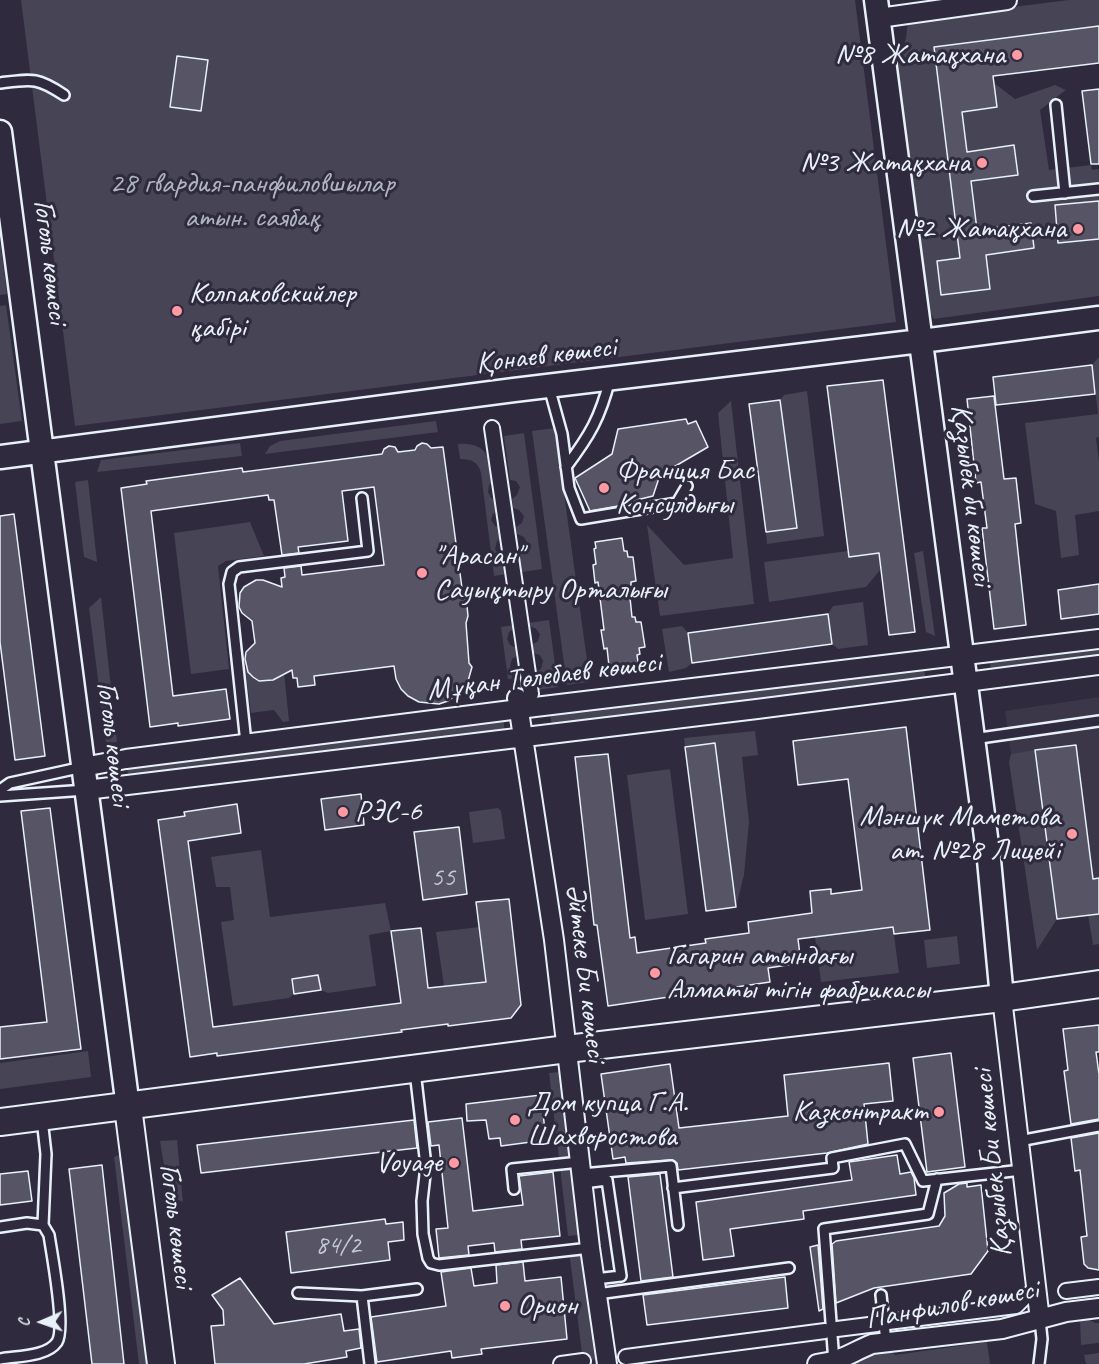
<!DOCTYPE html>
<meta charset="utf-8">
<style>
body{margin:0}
#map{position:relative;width:1099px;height:1364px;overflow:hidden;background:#2f2a3d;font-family:Caveat,sans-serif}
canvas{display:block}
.north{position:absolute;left:12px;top:1292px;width:60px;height:60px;-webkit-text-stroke:4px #2f2a3d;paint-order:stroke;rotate:268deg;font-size:16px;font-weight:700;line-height:24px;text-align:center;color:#e8f1f8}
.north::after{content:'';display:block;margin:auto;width:21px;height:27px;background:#e8f1f8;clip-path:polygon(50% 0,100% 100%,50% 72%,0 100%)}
</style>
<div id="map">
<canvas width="1099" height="1364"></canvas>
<div class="north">С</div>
</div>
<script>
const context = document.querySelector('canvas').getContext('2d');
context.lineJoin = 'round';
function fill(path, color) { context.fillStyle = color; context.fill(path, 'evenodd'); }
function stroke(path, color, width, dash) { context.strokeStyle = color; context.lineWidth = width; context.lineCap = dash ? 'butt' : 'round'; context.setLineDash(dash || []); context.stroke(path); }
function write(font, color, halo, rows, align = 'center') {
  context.font = font + ' Caveat,sans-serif'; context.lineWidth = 6; context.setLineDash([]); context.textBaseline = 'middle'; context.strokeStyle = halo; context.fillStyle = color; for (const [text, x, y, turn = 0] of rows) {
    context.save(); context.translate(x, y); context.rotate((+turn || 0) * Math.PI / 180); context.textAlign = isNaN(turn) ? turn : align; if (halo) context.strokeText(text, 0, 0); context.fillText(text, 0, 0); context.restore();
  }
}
fill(new Path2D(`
 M1099 697V914L1057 919 1035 751 1011 754 1005 711Z`), '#3b3749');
fill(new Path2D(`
 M21 0H855L896 322 75 426Z
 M1069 0H1099V26L934 47 960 258 941 294 990 289 986 255 1034 248 1030 223 977 230 971 181 1017 175 1014 146 967 152 962 112 997 107 994 83 1015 99 1055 85 1066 90 1040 110 1049 170 1091 165 1092 170 1099 169V201L1055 206 1058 242 1099 239V296L934 319 923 302 894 78 906 38 908 20Z
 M0 240 7 294 0 295Z
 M6 305 22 421 0 424V306Z
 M1099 357V437L1096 438 1099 461V511L1075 515 1079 555 1061 558 1056 511 1035 504 1025 423 1098 414 1092 365Z
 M807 391 824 536 767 544 766 532 797 528 780 400 784 395Z
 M731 401 754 604 660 616 647 525 684 565 733 558 718 413Z
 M436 421 438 432 265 454 270 446 280 441Z
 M555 428 590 682 567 685 532 431Z
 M524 433 542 569 522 572 519 554 525 551 527 543 524 537 517 534 516 527 522 523 524 516 519 510 513 508 512 499 517 495 520 487 516 481 510 480 504 436Z
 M240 443 242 456 97 472 101 460Z
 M458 444C486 442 490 457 494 481L489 485 488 492 491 498 497 501 498 510 493 514 491 520 495 526 501 528 502 537 497 541 495 549 499 555 505 557 507 574 494 576 481 473C478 462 472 459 460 459Z
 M88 480 97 562 84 557 75 482Z
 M250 522 264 556 226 561 218 566 229 669 191 674 174 533Z
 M848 551 849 557 879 553 881 569 866 587 769 602 764 562Z
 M923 551 935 636 926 632 914 553Z
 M101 597 117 742 106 743 89 608Z
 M863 602 868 645 838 649 832 644 828 614 833 606Z
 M549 620 558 687 538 690 535 672 541 669 543 661 540 655 533 653 532 645 538 641 540 634 535 628 529 626 528 623Z
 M514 625 515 628 509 632 507 639 510 645 517 648 518 655 512 659 510 666 514 673 521 676V678L508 679 501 627Z
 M682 626 688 633 692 663 686 668 669 672 662 629Z
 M1099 639V665L992 680 989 653Z
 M923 662 927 688 554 734 548 705Z
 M245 666C253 683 271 687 284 672L289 721 283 722 274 710 251 713Z
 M503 711 505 739 129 784 126 759Z
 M755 731 758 755 742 757 749 822 744 875 736 907 715 744 685 747 684 738Z
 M1035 750 1057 919 1037 950 1009 762 1011 754Z
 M670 769 688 914 645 920 627 775Z
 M498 808 501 811 505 839 473 843 469 812Z
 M261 850 270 917 385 903 391 931 369 935 376 986 328 993 321 990 318 975 292 979 294 994 289 998 233 1006 221 922 234 920 230 887H216L211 857Z
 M1099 914V944L1093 945 1088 915Z
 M480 927 486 982 444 986 436 932Z
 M893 927 899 973 821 982 815 937Z
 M957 936 960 964 927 968 924 940Z
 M88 1051 91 1077 0 1089V1063Z
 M569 1071 589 1234 568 1236 549 1073Z
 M177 1140 183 1202 169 1196 160 1141Z
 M123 1153 151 1364H139L114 1157Z
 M590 1248 607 1358 583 1361 569 1251Z
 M1088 1319 1095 1323H1099V1343L1081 1345 1080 1320Z
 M987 1342 990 1364H843L856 1357 887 1348 895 1355Z
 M1099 1353V1364H1086L1084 1355Z`), '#464455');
const building = new Path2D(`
 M1099 26V63L993 76 997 107 962 112 967 152 1014 145 1018 175 971 181 977 230 1031 223 1034 248 986 255 990 289 941 295 937 261 960 258 934 47Z
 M177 56 208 60 201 111 170 107Z
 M1099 89V164H1091L1082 91Z
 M1099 201V239L1058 243 1055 205Z
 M1092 365 1095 394 996 405 993 377Z
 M883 380 915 632 889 635 879 553 849 557 827 386Z
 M994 396 1004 479 1016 478 1021 523 1015 524 1026 625 994 629 982 528H987L981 482 976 483 967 399Z
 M780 400 797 528 766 532 749 404Z
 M686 419 688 424 696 421 708 447 660 475 653 496 624 503V505L590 511 575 478 612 454 618 429Z
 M422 443 427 444 431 448 443 447 462 588 467 606 468 616 466 623 469 663 472 667 468 681 460 692 448 701 439 704 419 702 408 696 401 689 396 679 394 666 314 676 315 685 298 687 297 678H293L292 670 273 680 259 681 253 677 248 672 245 659 246 652 255 643 252 621 242 613 239 607 240 593 244 587 256 580H263L282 587 281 578 285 577 284 568 301 566 302 575 384 565 374 487 342 491 348 541 298 547 299 553 282 555 274 500H269L268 495 151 511 173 696 226 689 230 719 178 726V723L150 727 121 488 147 484 146 481 242 468 243 472 382 454 384 449 389 446 395 447 398 452 415 450 417 446Z
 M14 514 45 756 15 760 0 642V516Z
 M622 538 624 551H627L628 557H633L636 581 631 582V588H629L632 617H635L636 622H641L645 647 639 648 640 654 637 655 639 669 612 672 611 666H609L607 648 604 649 601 630H604L598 582 595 583 593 565 596 564 594 549 596 548 595 542Z
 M1099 584V614L1061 619 1058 590Z
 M828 614 832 644 692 663 688 633Z
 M906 727 930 930 894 934 893 927 798 939 801 963 768 968 770 982 608 1006 597 925H594L575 757 608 754 630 938 635 937 637 953 706 943 705 939 749 933 748 922 812 913 810 891 831 889V894L862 890 848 779 798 785 793 741Z
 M715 743 736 907 706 911 685 747Z
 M1076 745 1093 879 1099 878V914L1057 919 1035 750Z
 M361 794 364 825 325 830 321 799Z
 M237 804 241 833 188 841 213 1027 401 1003 391 931 421 928 428 988 486 982 476 902 509 899 521 1005 511 1018 448 1026V1024L401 1030 402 1032 217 1056V1053L190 1057 158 820 185 816 184 812Z
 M50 808 81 1049 0 1059V1027L47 1022 21 811Z
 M459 827 467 894 423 900 414 832Z
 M318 975 321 990 294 994 292 979Z
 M1099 1025V1052H1096L1099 1074V1119L1071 1124 1064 1071 1068 1070 1063 1029Z
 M951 1053 965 1167 927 1172 913 1058Z
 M889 1063 893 1101 864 1104 868 1144 827 1153 678 1170 677 1163 673 1160 626 1163 625 1157 613 1159 601 1074 670 1064 679 1128 788 1116 784 1075Z
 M541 1095 546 1140 501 1146 500 1138 489 1139 486 1120 467 1121 466 1104Z
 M462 1118 473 1211 523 1205 519 1176 553 1172 560 1236 521 1240 522 1249 495 1252 494 1243 468 1246 469 1255 439 1258 436 1229 448 1228 439 1145 431 1146 428 1122Z
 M414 1120 417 1148 201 1173 197 1145Z
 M1099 1133V1270L1088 1268 1084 1264 1081 1237 1087 1236 1080 1170 1075 1171 1071 1138Z
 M897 1155 900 1174 911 1172 914 1178 916 1195 803 1211 804 1219 730 1229 734 1256 703 1260 696 1202 852 1180 849 1162Z
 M102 1165 124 1364H92L69 1169Z
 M28 1171 32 1201 0 1205V1174Z
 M660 1174 673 1277 641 1281 628 1177Z
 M967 1183V1187L981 1185 988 1251 971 1274 874 1288 836 1303 832 1244 836 1241 939 1226 945 1216 944 1193 959 1184Z
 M385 1219 386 1224 403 1222 404 1240 388 1242 390 1260 291 1273 286 1232Z
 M818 1245 823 1309 819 1311 810 1247Z
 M523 1262 525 1281 561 1277 567 1339 481 1349 482 1354 452 1358 451 1351 377 1362 371 1317 446 1306 441 1272 471 1268 474 1286 497 1283 496 1265Z
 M785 1277 788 1308 647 1325 643 1295Z
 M240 1278 274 1324 341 1314 344 1331 359 1329 361 1348 346 1351 347 1357 304 1364H215L211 1326 224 1325 223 1310 212 1295Z`);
fill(building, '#575565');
stroke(building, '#e8f1f8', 1.5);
const service = new Path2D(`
 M0 83C32 79 37 77 64 95
 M1056 105 1065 193
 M1033 196 1099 189
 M549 387 562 434 569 488 581 519 677 503 687 486
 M566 467C590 435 600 418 610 379
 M973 739 1099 721
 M246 743 229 584 232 572 239 567 368 551 362 498
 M0 790 10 783 83 767
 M0 796 86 790
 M415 1071 426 1166 422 1201 423 1234 428 1258 431 1263 439 1265 590 1248
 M42 1119 46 1154 43 1225
 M1019 1141 1099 1126
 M582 1174 671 1166 678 1225
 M583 1183 607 1180 621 1276 595 1279
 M673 1188 833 1168 832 1158 905 1144 923 1181 1022 1170
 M514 1189 512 1169 580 1162
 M0 1227 27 1223 43 1225 49 1235C52 1255 66 1328 57 1342 47 1357 16 1356 0 1359
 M298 1293 362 1296 417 1289
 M597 1294 789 1268
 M881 1295 886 1342
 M362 1296 370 1364
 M834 1362 824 1229 928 1214 937 1179
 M1039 1364 1042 1339 1040 1320`);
const pedestrian = new Path2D(`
 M492 428 531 694
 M1066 1291 1099 1287
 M888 1322 1016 1306 1027 1295
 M837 1329 877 1324
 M626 1357 825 1331
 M561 1364 583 1361`);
const minor = new Path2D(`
 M879 18 1007 0
 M517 698 554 940 590 1248 607 1364
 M83 767 126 759 535 707 1099 639
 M86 790 757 709 1099 665
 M1002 998 1040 1320
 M817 1364C842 1361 850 1353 872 1344L1002 1329 1066 1312 1099 1308`);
const tertiary = new Path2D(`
 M876 0 989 860 1002 998
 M0 132 128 1107
 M0 457 514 390 937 339 1099 318`);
const secondary = new Path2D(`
 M128 1107 161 1364
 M0 1122 567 1049 1002 998 1099 984`);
stroke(service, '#e8f1f8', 14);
stroke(pedestrian, '#e8f1f8', 18);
stroke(minor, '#e8f1f8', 22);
stroke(tertiary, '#e8f1f8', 27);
stroke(secondary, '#e8f1f8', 30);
stroke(service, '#2f2a3d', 9);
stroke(pedestrian, '#2f2a3d', 14);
stroke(minor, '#2f2a3d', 18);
stroke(tertiary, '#2f2a3d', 22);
stroke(secondary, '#2f2a3d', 26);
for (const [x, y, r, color] of [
 [1017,55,6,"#ff9aa2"],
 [982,163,6,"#ff9aa2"],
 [1078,229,6,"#ff9aa2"],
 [177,311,6,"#ff9aa2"],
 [604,488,6,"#ff9aa2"],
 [422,573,6,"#ff9aa2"],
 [343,812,6,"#ff9aa2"],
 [1072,834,6,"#ff9aa2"],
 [655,973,6,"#ff9aa2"],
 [939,1112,6,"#ff9aa2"],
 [515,1120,6,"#ff9aa2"],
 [454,1163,6,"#ff9aa2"],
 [505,1306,6,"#ff9aa2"]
]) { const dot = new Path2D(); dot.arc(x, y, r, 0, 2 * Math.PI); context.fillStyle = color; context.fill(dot); stroke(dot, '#2f2a3d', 2); }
write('27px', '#c4cad3', null, [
 ["55",443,878],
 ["84/2",338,1246]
]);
write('30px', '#e8f1f8', '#2f2a3d', [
 ["№8 Жатақхана",1005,55,"right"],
 ["№3 Жатақхана",970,163,"right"],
 ["№2 Жатақхана",1066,229,"right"],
 ["Колпаковскийлер",189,294],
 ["қабірі",189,328],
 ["Франция Бас",616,471],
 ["Консулдығы",616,505],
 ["\"Арасан\"",434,556],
 ["Сауықтыру Орталығы",434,590],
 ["РЭС-6",355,812],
 ["Мәншүк Маметова",1060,817,"right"],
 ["ат. №28 Лицейі",1060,851,"right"],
 ["Гагарин атындағы",667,956],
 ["Алматы тігін фабрикасы",667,990],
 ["Дом купца Г.А.",527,1103],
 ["Шахворостова",527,1137],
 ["Казконтракт",927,1112,"right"],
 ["Voyage",442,1163,"right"],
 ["Орион",517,1306]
], 'left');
write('30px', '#afb4bf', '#2f2a3d', [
 ["28 гвардия-панфиловшылар",252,184],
 ["атын. саябақ",252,218]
]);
write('30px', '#e8f1f8', '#2f2a3d', [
 ["Гоголь көшесі",50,262,83],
 ["Қонаев көшесі",546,356,-7],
 ["Қазыбек би көшесі",971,495,83],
 ["Мұқан Төлебаев көшесі",544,677,-7],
 ["Гоголь көшесі",113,744,83],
 ["Әйтеке Би көшесі",585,973,83],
 ["Қазыбек Би көшесі",993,1163,-96],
 ["Гоголь көшесі",176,1226,83],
 ["Панфилов көшесі",952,1305,-10]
]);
</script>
